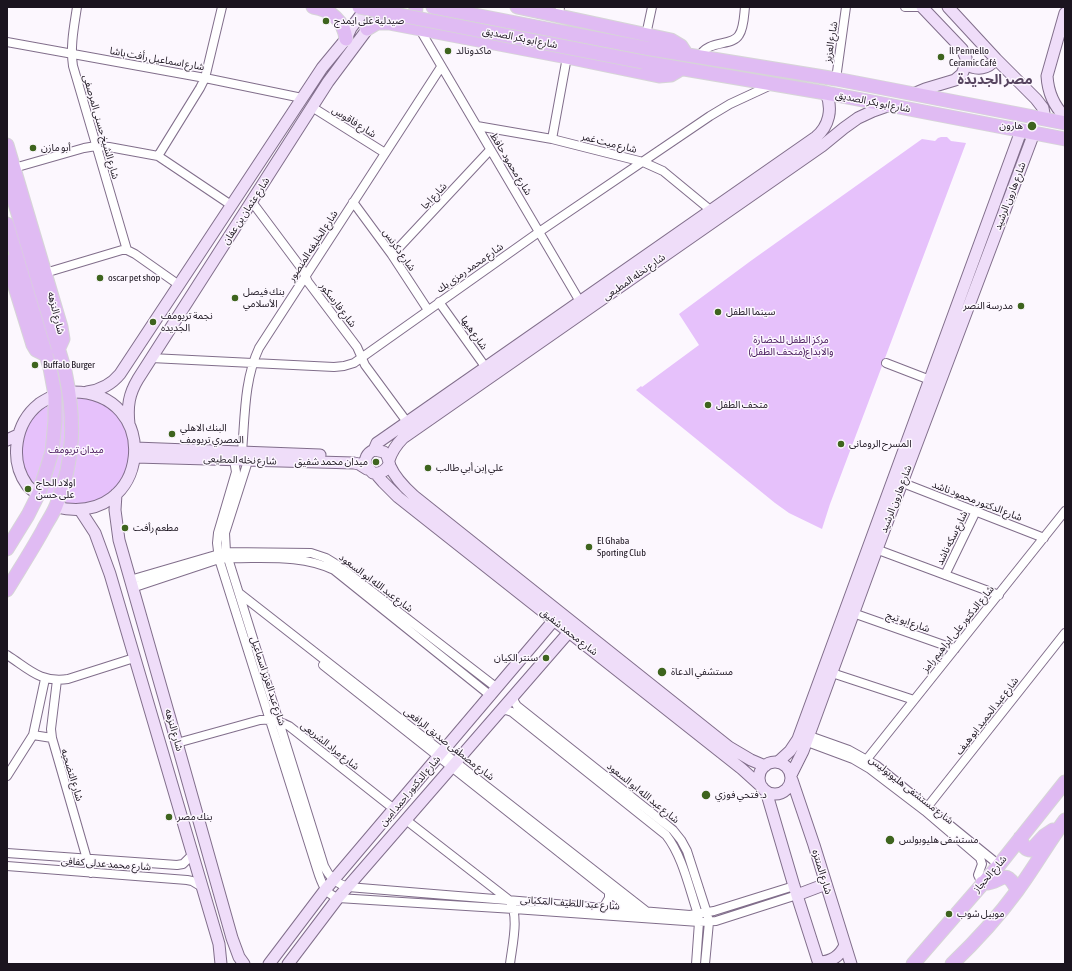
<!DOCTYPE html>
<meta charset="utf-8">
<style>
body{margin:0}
#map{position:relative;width:1072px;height:971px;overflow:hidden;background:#fcf7fe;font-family:"Asap Condensed",sans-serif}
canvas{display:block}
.frame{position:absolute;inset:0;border:8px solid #1b141f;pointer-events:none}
</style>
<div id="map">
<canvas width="1072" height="971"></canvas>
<div class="frame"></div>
</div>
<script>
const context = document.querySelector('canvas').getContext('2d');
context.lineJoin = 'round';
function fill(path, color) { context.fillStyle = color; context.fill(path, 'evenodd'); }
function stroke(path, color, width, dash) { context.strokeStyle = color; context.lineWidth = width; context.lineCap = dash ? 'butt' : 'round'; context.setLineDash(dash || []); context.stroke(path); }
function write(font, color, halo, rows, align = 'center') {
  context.font = font + ' "Asap Condensed","Noto Sans Arabic",sans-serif'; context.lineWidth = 3; context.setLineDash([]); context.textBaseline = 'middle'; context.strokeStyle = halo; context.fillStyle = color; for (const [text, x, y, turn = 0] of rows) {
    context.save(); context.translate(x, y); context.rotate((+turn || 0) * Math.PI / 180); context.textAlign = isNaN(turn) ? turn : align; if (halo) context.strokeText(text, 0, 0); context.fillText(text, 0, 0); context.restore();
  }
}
fill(new Path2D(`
 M941 137H947L951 141 966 143 830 504 822 529 789 513 775 503 636 390 641 386 642 387 699 345 679 314 752 260 922 139 935 141 938 138Z
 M22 450a54 54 0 1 1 108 0a54 54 0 1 1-108 0Z`), '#e6c1fb');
const street = new Path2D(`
 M77 7C74 27 70 46 73 66L127 250
 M905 7H918
 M559 15 560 7
 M419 28 582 305
 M646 35 652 7
 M7 42 205 78 302 98
 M699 57C708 39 732 47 739 35 744 28 744 15 745 7
 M836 79 846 7
 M312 107 385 153
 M477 126 552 139 643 162 663 171 714 213
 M552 139 567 57
 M158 156 200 88 205 78 222 7
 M14 168 84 148 96 146 109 147 158 156 231 205
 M252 202 302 269 308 282 357 347 365 365 407 422
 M353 202 392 255 428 310
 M392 255 490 150
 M45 273 122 250H127L135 254 179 285
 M439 302 489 372
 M151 358 334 367 344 366 354 363 539 232 710 116 730 104 771 85
 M886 363 930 380
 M242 452C245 417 244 380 259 348L441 67
 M234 460 236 472 218 533 217 543 219 559 317 869C321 882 325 894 338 898L514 909 699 922 716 921 797 895
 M248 461 225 533 226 552 324 866C329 877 337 884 348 887L690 915 714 911 794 886
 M903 483 1044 538
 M873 548 999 595
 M945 575 976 511
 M130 580 226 552 311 553 326 558 339 566 497 688
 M132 588 219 559 228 558C263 559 301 554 334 570L491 696
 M239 593 646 911
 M853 613 955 649
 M7 655C29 669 40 683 68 679L134 658
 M323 665 632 910
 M832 673 914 700
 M57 680 51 729 52 738 91 873
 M514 695V701L517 706 663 822 673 830 681 840 687 851 707 913 709 922 705 964
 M500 711 506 710 512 712 666 835C683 857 689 888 698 914L699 922 696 964
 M804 734 849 750 876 765 999 865
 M33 735 52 738
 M802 740 853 759 870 769 925 811 980 858 982 864 978 875 982 883
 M177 743 260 720C271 719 279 721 289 726L394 809
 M867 759 1065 511
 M7 776 33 735 45 679
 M925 810 1065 633
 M406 820 509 900C520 915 512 946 510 964
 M7 853 177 865 183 864 192 855
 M7 866 187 880 192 881 202 887
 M603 908 609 898V891`);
const secondary = new Path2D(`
 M948 7 996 59 1036 99 1043 108 1045 119
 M1065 13 1047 76C1048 92 1054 106 1065 117
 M966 64C977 71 988 69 996 59
 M913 94 925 89 955 80 962 74 966 64V58L962 49 922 7
 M87 392C101 390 111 385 120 374L322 68 346 39 351 28 367 7
 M129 424C127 406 129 394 138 379L328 82 372 23
 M7 440 18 435
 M135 448 320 455
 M374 450 377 443 380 441 816 137C829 126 833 109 826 93
 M135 457 354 463 359 464 367 469
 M389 460C392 451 396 445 403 438L822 146 844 128 858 118 873 111 890 105
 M389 464C386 471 381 474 373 473L366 466C364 459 367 453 374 450L384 452C389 456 388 460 390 466 395 478 404 487 414 496L729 747 751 760 765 766
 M376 474 383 482 398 497 742 769 763 788
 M116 494 115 510 119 540 177 743 232 938 239 957 244 964
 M38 495C35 492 30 489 27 485 9 460 15 423 39 404 43 401 49 398 55 395
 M56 507C152 529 164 389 70 392
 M80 510 95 533 110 574 219 944 221 964
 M759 778a16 16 0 1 1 32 0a16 16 0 1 1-32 0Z
 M778 762 790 751 798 739C871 536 947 334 1021 131
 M791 775 803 751 877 549 1034 133
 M792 780 814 845 851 964
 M766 791 794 886 819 964
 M797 895 826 884
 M819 962C831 962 840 956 845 945
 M269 964 325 890 554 620
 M288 964 338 898 569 632`);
const primary = new Path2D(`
 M313 7C331 10 344 21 346 39
 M416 7 415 18 419 28
 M433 7 645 48 836 79 1065 123
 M517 7 671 40 681 46 687 55
 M367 29 377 23H389L567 57 659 76 671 75 681 69
 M643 62 826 93 1065 139
 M7 145 61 327 63 339 58 350
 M7 177 65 371C75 418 75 460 56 506 53 514 47 522 43 530 32 550 19 570 7 590
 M7 224 50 368 55 395V421L52 452 39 493 28 515 7 549
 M7 261 33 345 36 350 46 355
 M1020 838C1023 844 1024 850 1031 850L1044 836 1053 830
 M982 883C1000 886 1004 864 1017 890
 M913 964 999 865 1065 782
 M952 964C976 941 998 917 1017 891 1034 868 1048 843 1065 820`);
stroke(street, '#816e8b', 10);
stroke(secondary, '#816e8b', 13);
stroke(primary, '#d6d5d7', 15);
stroke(street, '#fff', 8);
stroke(secondary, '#efddf9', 11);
stroke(primary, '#e0bbf3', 13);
const primaryBridge = new Path2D(`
 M359 7 643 62`);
stroke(primaryBridge, '#d6d5d7', 15, []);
stroke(primaryBridge, '#e0bbf3', 13);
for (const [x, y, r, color] of [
 [326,21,4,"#3e641e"],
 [448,51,4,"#3e641e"],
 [941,57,4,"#3e641e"],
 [1032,126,5,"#3e641e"],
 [33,148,4,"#3e641e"],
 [100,278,4,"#3e641e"],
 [235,298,4,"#3e641e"],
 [1021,306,4,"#3e641e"],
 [718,312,4,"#3e641e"],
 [153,322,4,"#3e641e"],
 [35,365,4,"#3e641e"],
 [708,405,4,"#3e641e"],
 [172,434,4,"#3e641e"],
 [841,444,4,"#3e641e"],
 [376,462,4,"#3e641e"],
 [428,468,4,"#3e641e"],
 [28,489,4,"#3e641e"],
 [125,528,4,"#3e641e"],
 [589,547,4,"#3e641e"],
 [546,658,4,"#3e641e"],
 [662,672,5,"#3e641e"],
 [706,795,5,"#3e641e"],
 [169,817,4,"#3e641e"],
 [890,840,5,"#3e641e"],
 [949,914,4,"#3e641e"]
]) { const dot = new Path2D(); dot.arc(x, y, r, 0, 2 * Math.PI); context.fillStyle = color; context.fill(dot); stroke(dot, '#fcf7fe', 1.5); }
write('10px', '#1b141f', '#fcf7fe', [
 ["صيدلية على ايمدج",334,21],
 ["ماكدونالد",456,51],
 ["Il Pennello",949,51],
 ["Ceramic Café",949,63],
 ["هارون",1023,126,"right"],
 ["أبو مازن",41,148],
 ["oscar pet shop",108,278],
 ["بنك فيصل",243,292],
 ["الأسلامي",243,304],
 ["مدرسة النصر",1013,306,"right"],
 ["سينما الطفل",726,312],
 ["نجمة تريومف",161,316],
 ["الجديده",161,328],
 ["Buffalo Burger",43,365],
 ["متحف الطفل",716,405],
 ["البنك الاهلي",180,428],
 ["المصري تريومف",180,440],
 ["المسرح الرومانى",849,444],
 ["ميدان محمد شفيق",368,462,"right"],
 ["علي إبن أبي طالب",436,468],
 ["اولاد الحاج",36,483],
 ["على حسن",36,495],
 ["مطعم رأفت",133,528],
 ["El Ghaba",597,541],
 ["Sporting Club",597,553],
 ["سنتر الكيان",538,658,"right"],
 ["مستشفي الدعاة",671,672],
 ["د. فتحي فوزي",715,795],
 ["بنك مصر",177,817],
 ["مستشفى هليوبولس",899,840],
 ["موبيل شوب",957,914]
], 'left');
write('10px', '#1b141f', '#fcf7fe', [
 ["شارع ابو بكر الصديق",520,38,11],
 ["شارع العزيز",831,42,-81],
 ["شارع اسماعيل رأفت باشا",157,59,10],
 ["شارع ابو بكر الصديق",873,102,11],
 ["شارع فاقوس",354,122,32],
 ["شارع الشيخ حسنى المرصفى",101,127,74],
 ["شارع ميت غمر",609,143,14],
 ["شارع محمود حافظ",511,164,59],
 ["شارع اجا",434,196,-47],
 ["شارع هارون الرشيد",1010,196,-69],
 ["شارع عثمان بن عفان",246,211,-57],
 ["شارع الخليفه المنصور",313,246,-57],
 ["شارع دكرنس",399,250,55],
 ["شارع محمد رمزى بك",470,268,-35],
 ["شارع نخله المطيعى",634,277,-35],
 ["شارع فارسكور",338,305,53],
 ["شارع النزهه",56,313,76],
 ["شارع هيها",474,333,55],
 ["شارع نخله المطيعى",240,460,2],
 ["شارع هارون الرشيد",896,499,-69],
 ["شارع الدكتور محمود ناشد",977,501,21],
 ["شارع سكه ناشد",952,538,-64],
 ["شارع عبد الله ابو السعود",376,583,37],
 ["شارع ابو تيج",908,622,19],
 ["شارع الدكتور على ابراهيم رامز",958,629,-51],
 ["شارع محمد شفيق",569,632,38],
 ["شارع عبد العزيز اسماعيل",268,681,72],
 ["شارع عبد الحميد ابو هيف",987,716,-52],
 ["شارع النزهه",174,730,74],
 ["شارع مصطفى صديق الرافعى",449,744,38],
 ["شارع مراد الشريعى",330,746,38],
 ["شارع التضحيه",72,775,73],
 ["شارع مستشفى هليوبوليس",911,790,38],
 ["شارع الدكتور احمد امين",410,791,-50],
 ["شارع عبد الله ابو السعود",643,793,39],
 ["شارع محمد عدلى كفافى",106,864,4],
 ["شارع المنتزه",822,872,73],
 ["شارع الحجاز",990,874,-49],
 ["شارع عبد اللطيف المكباتى",570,903,4]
]);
write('10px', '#431358', '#fcf7fe', [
 ["مركز الطفل للحضارة",791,340],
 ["والابداع(متحف الطفل)",791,352],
 ["ميدان تريومف",76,450]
]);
write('bold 14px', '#574560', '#fcf7fe', [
 ["مصر الجديدة",995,80]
]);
</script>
